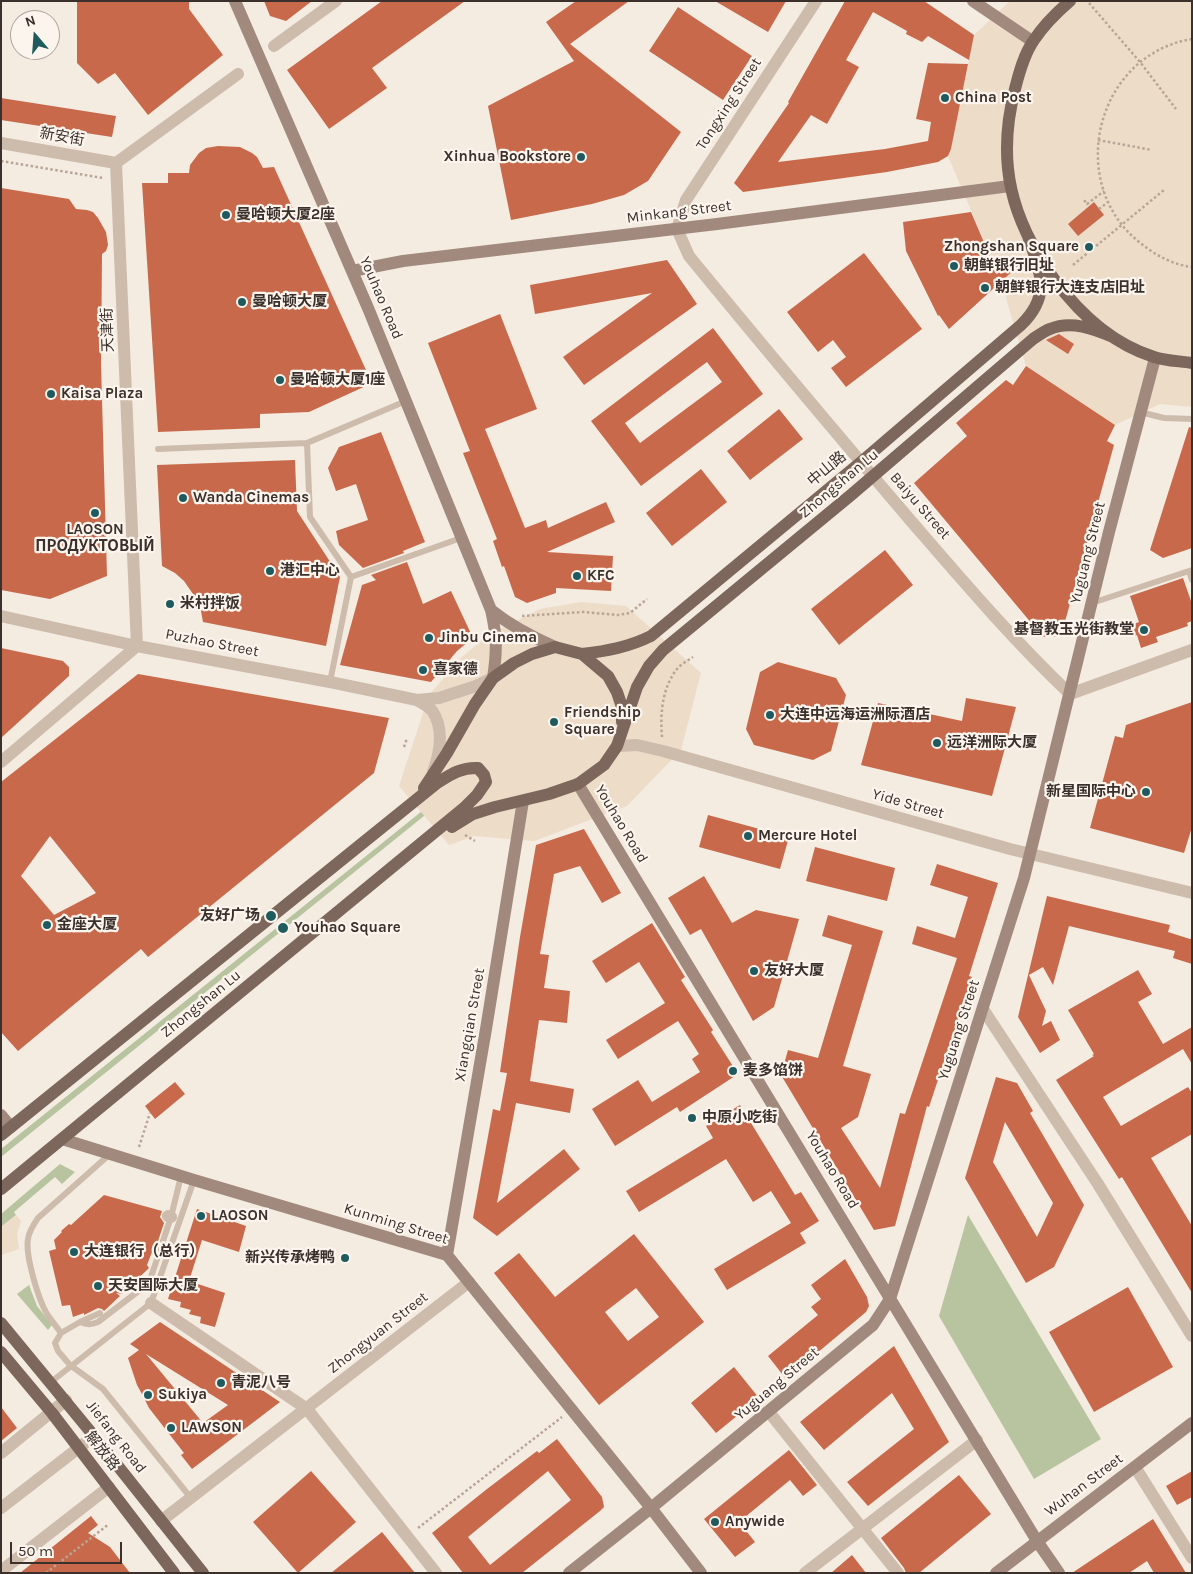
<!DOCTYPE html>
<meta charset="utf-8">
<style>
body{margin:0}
#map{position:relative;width:1193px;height:1574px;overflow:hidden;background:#f4ebe1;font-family:Karla,sans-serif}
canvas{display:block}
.frame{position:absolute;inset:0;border:2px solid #3b302b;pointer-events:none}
.north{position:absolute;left:10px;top:10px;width:50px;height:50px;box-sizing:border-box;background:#fbf5ee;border:1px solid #aea6a0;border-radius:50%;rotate:342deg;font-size:14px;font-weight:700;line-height:20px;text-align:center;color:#3b302b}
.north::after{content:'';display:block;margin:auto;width:18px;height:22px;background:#1f5a5e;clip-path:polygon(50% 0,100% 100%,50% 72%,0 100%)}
.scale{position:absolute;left:10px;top:1542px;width:112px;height:22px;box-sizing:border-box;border:2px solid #3b302b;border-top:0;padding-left:6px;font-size:15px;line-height:18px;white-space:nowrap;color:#3b302b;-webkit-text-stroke:4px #fbf5ee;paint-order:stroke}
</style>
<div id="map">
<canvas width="1193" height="1574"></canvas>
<div class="frame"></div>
<div class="north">N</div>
<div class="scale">50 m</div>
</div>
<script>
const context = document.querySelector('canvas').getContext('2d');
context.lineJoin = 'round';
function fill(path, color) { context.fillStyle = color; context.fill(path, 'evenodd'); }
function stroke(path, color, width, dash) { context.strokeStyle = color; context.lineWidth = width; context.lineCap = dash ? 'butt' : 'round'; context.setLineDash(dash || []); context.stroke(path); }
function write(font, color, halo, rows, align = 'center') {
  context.font = font + ' Karla,"Noto Sans SC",sans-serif'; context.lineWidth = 4.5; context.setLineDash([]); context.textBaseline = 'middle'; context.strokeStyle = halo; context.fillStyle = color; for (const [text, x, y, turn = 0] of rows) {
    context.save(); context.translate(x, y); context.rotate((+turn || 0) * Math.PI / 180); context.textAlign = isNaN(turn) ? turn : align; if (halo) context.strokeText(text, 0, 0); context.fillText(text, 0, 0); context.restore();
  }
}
fill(new Path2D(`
 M452 787 455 791 1 1157V1149Z
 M60 1164 75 1172 62 1184 55 1177 14 1212 16 1215 1 1227V1214Z
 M968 1215 1101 1439 1034 1479 939 1316Z
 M29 1285 37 1306 52 1325 48 1330 17 1294Z`), '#b8c4a0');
fill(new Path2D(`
 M1010 1H1192V407L1160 404 1115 425 1026 366 1001 281 948 156 951 149 974 35Z
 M581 602 626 606 701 673 681 750 627 806 534 841 474 836 449 845 399 786 429 695 463 656 490 634 540 609Z
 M16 1215 21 1221 17 1234 19 1249 1 1255V1227Z`), '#ecdcc8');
fill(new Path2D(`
 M77 1H189V9L223 55 148 115 115 73 98 84 77 63Z
 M264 1H312L286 21 270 16Z
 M382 1H465L372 68 387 88 329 129 287 70Z
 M576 1H629L570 44 681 132 648 181 624 195 592 204 511 220 488 106 574 61 546 22Z
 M715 1H786L768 32Z
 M845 1H924L974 35 969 60 928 36 922 42 906 34 907 31 873 12 846 60 859 67 827 124 811 115 778 162 885 149 928 141 931 122 916 119 928 63 968 64 951 149 948 156 938 162 887 172 743 192 734 183 789 103 788 102Z
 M678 7 752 56 723 100 649 51Z
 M1 98 116 116 112 137 1 120Z
 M218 146 240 147 252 153 257 157 263 168 274 167 366 370 362 372 368 385 309 412 260 414V428L158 432 142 183H168V173H189L190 165 199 153 206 148Z
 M1 188 69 199 76 209 87 210 93 212 98 218 106 232 108 245 106 251 102 254 101 364 107 576 50 599 1 590Z
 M1094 202 1104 215 1078 236 1068 224Z
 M971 212 995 268 1027 258 949 329 939 315 938 316 906 251 903 222Z
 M864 253 922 329 846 387 831 368 846 357 833 340 818 352 787 312Z
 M667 260 697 304 584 385 563 357 652 293 535 314 530 285Z
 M500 314 537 409 485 429 525 528 546 520 548 528 606 502 615 522 547 552 613 556 611 591 556 588V593L527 603 515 597 504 566 502 567 493 541 497 539 463 453 470 451 428 343Z
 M713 328 763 394 641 486 591 421ZM707 362 722 382 640 443 625 423Z
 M1059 334 1074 344 1068 354 1046 340Z
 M1026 366 1115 425 1107 441 1114 445 1061 636 1043 637 914 483 967 436 956 423 1006 380 1013 385Z
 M779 409 803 439 750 480 727 451Z
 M1189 427 1192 428V548L1163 558 1150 550Z
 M381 432 425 542 403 551 404 553 363 568 339 545 336 531 368 520 356 484 336 491 328 468 339 447Z
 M295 460 297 511 340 577 326 646 203 622 201 611 193 594 184 581 175 573 162 566 157 465Z
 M701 469 727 502 672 546 646 513Z
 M885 550 913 585 839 645 811 609Z
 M407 562 423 604 451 591 473 638 457 651 431 682 340 665 362 585 376 580 371 575Z
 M1183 578 1192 604V621L1187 623 1188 626 1156 637 1158 642 1141 648 1137 635 1131 637 1128 626 1139 622 1130 596Z
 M1 648 63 661 69 667V676L1 738Z
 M778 662 836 678 846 695 831 751 813 760 754 745 746 729 760 672Z
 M138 674 389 718 374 773 148 957 141 949 18 1051 1 1032V782ZM50 836 96 893 54 915 21 876Z
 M966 698 1016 707 992 796 861 765 878 703 962 721Z
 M1192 702V827L1184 853 1090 828 1115 736 1123 738 1126 725Z
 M708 815 789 837 780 869 699 847Z
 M584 829 621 893 602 903 580 866 554 874 540 954 549 955 544 988 570 991 567 1023 539 1020 530 1081 574 1089 570 1113 516 1103 497 1203 564 1149 580 1169 497 1236 473 1218 493 1109 500 1111 507 1073 500 1072 520 937 536 845Z
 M815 847 895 868 887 901 806 881Z
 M937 864 998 883 969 976 972 977 929 1107 927 1106 895 1226 874 1230 781 1075 788 1050 818 1058 852 945 822 936 828 915 883 931 843 1066 871 1074 858 1117 841 1128 880 1188 900 1113 905 1114 957 958 912 944 917 926 955 938 968 897 930 885Z
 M704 876 732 923 756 910 799 919 774 1007 753 1021 701 929 690 935 668 898Z
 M1047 896 1170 925 1168 932 1190 939 1192 938V964L1173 958 1175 951 1069 926 1053 985 1043 967 1029 975 1046 1011 1042 1026 1051 1021 1060 1040 1040 1053 1018 1017Z
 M652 923 685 977 681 980 713 1030 711 1032 738 1074 680 1112 677 1107 615 1146 592 1109 638 1080 652 1102 700 1072 692 1059 699 1054 678 1021 618 1059 606 1040 665 1003 639 962 606 983 592 961Z
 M1138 970 1152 994 1138 1002 1163 1044 1192 1027V1064L1183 1049 1103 1097 1121 1126 1188 1087 1192 1093V1134L1151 1158 1192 1226V1293L1122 1177 1119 1179 1056 1080 1094 1056 1092 1055 1094 1054 1068 1010Z
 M996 1077 1017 1083 1033 1111 1030 1113 1084 1205 1054 1267 1026 1283 965 1178ZM1005 1122 1053 1203 1037 1237 993 1162Z
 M175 1082 185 1094 155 1119 145 1106Z
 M740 1105 795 1195 801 1192 819 1221 800 1233 806 1243 727 1290 714 1269 791 1223 771 1191 753 1202 726 1159 639 1212 626 1191 713 1138 706 1126Z
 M104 1195 162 1211 160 1217 164 1223 156 1247 152 1252 147 1265 149 1268 122 1294 116 1293 120 1296 104 1311 102 1309 98 1308 84 1315V1313L73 1317 70 1305 62 1306 49 1251 56 1249 54 1240 62 1232 61 1231 69 1224 71 1225Z
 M197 1209 246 1226 239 1252 202 1240 189 1281 225 1293 215 1327 200 1323 201 1317 189 1314 191 1310 180 1307 181 1302 168 1299Z
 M634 1234 704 1322 599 1405 494 1273 519 1253 555 1297ZM636 1288 659 1317 628 1341 605 1312Z
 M845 1259 867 1297 869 1306 866 1312 786 1379 768 1356 818 1315 811 1307 821 1299 811 1285Z
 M1128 1287 1173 1367 1094 1412 1049 1332Z
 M160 1322 280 1402 192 1469 181 1455 184 1453 149 1408 143 1396 137 1385 128 1358 139 1350 130 1344ZM146 1354 228 1405 203 1423Z
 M894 1346 949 1442 868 1506 847 1482 914 1429 892 1393 824 1450 800 1422Z
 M734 1367 759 1398 716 1433 691 1403Z
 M1 1407 17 1428 1 1441Z
 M557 1439 602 1497 604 1507 600 1511 522 1573H463L432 1533 487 1489 537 1451 539 1453ZM548 1471 571 1500 490 1565 468 1537Z
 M789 1450 817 1485 803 1496 790 1480 739 1522 755 1542 735 1557 704 1519Z
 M311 1471 356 1522 298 1573 253 1522Z
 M1192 1471V1497L1177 1505 1166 1486Z
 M959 1475 991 1514 919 1573H906L904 1568 881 1538Z
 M91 1516 98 1525 88 1533 110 1547 130 1573H20Z
 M1153 1519 1186 1573H1154L1147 1561 1129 1573H1072Z
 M382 1532 415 1573H331Z
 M852 1555 866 1573H831Z`), '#c8694b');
stroke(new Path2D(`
 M1089 3 1140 62 1176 109
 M1192 39C1094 55 1064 187 1143 245 1157 256 1174 265 1192 267
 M1098 140 1152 150
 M1 161 103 178
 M1084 202 1085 201 1087 204 1104 191
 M1099 209 1108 202
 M1073 265 1164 190
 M522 616 583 612 618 615 630 613 647 599
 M662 737C660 714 662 688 677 669 681 664 687 661 693 657
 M404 747 407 738
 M465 835 475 841
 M139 1147 150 1113
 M418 1528 562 1417
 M46 1573 109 1524`), '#b9a596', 2.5, [2.5, 2.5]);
stroke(new Path2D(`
 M1140 412 1164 418 1192 419
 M307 443 310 517 351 577 330 682
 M158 449 307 443 406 401
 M1189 571 1192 580
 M351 577 461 538
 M1092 603 1192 570
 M110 1154 38 1218C34 1224 29 1231 28 1239 25 1254 38 1299 47 1314 51 1320 56 1326 61 1333L80 1322C87 1325 91 1325 98 1322L149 1283 171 1217 181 1176
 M80 1322 100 1313
 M61 1333 55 1343 58 1351 70 1365 103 1389 191 1498
 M51 1382 151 1303 194 1180`), '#cdbbac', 6);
stroke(new Path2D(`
 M816 1 686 200 677 229 689 256C762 345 836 433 911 521 962 580 1013 640 1070 694L1192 650
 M274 46 336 1
 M1 143 116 163
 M116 163 238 74
 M1 616 137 646 330 682 417 700 439 698 476 686 493 678
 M417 700C422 703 430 707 433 712 444 729 440 754 433 772
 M617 746 637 745 663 751 1010 849 1192 893
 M1 762 137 646 116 163
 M983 1009 1098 1184 1192 1336
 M168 1216 171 1217
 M151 1303 307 1409 436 1573
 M769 1412 898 1573
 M1 1453 66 1400
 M1135 1467 1192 1558
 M1 1508 94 1436
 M161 1521 469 1282
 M1 1571 109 1487
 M805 1573 977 1440`), '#cdbbac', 12);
stroke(new Path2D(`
 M235 1 368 308 491 610C497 636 497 652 493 678
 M973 1 1032 41
 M352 271 403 261 717 224 1010 186
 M491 610C511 626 532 637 555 647
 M578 784 1037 1541 1059 1573
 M1 1115 11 1127
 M62 1139 194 1180 447 1255 651 1508 701 1573
 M447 1255 486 1029 523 801
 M569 1573 651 1508 873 1325 890 1299 1024 878 1109 532 1155 358
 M996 1573 1192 1423`), '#a18a7d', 12);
stroke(new Path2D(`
 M1070 1C1056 13 1044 25 1034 40 1024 54 1019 73 1015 89 996 162 1011 219 1054 279 1079 313 1113 344 1154 357 1166 361 1180 361 1192 363
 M582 654C607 651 629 647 651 636L861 462 1021 325C1052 295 1040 272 1028 236
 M424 788 447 753 475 704 493 678 514 663 532 654 555 647 582 654 608 676 617 692 622 707V722
 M452 827 473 814 495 807 549 794 578 784 604 765 617 746 637 687 649 666 663 650 851 495 1033 339C1038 336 1044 331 1050 329 1071 320 1094 329 1113 337
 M1 1135 437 783C450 775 461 767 478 768L484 775 486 782 477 795 464 808 1 1189
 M1 1323 94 1436 203 1573
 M1 1352 52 1413 174 1573`), '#7d675c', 12);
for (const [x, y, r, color] of [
 [945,98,5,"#1f5a5e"],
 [581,157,5,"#1f5a5e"],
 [226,215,5,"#1f5a5e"],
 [1089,247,5,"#1f5a5e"],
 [954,266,5,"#1f5a5e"],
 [985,288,5,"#1f5a5e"],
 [242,302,5,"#1f5a5e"],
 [280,380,5,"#1f5a5e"],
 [51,394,5,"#1f5a5e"],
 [183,498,5,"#1f5a5e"],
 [95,513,5,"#1f5a5e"],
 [270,571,5,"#1f5a5e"],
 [577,576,5,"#1f5a5e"],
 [170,604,5,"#1f5a5e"],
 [1144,630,5,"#1f5a5e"],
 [429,638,5,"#1f5a5e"],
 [423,670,5,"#1f5a5e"],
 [770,715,5,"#1f5a5e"],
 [554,722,5,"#1f5a5e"],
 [937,743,5,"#1f5a5e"],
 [1146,792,5,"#1f5a5e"],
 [748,836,5,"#1f5a5e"],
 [271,916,6,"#1f5a5e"],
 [47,925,5,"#1f5a5e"],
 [283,928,6,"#1f5a5e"],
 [754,971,5,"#1f5a5e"],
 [733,1071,5,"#1f5a5e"],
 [692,1118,5,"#1f5a5e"],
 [201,1216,5,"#1f5a5e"],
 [74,1252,5,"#1f5a5e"],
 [345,1258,5,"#1f5a5e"],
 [98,1286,5,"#1f5a5e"],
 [221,1383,5,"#1f5a5e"],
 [148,1395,5,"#1f5a5e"],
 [171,1428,5,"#1f5a5e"],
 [715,1522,5,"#1f5a5e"]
]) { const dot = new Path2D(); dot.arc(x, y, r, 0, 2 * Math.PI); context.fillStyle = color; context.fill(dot); stroke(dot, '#fbf5ee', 2); }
write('bold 15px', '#3b302b', '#fbf5ee', [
 ["China Post",955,98],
 ["Xinhua Bookstore",571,157,"right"],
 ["曼哈顿大厦2座",236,215],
 ["Zhongshan Square",1079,247,"right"],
 ["朝鲜银行旧址",964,266],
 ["朝鲜银行大连支店旧址",995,288],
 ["曼哈顿大厦",252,302],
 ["曼哈顿大厦1座",290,380],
 ["Kaisa Plaza",61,394],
 ["Wanda Cinemas",193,498],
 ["LAOSON",95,530,"center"],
 ["ПРОДУКТОВЫЙ",95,547,"center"],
 ["港汇中心",280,571],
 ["KFC",587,576],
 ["米村拌饭",180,604],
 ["基督教玉光街教堂",1134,630,"right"],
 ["Jinbu Cinema",439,638],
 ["喜家德",433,670],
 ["Friendship",564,713],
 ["Square",564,730],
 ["大连中远海运洲际酒店",780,715],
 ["远洋洲际大厦",947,743],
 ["新星国际中心",1136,792,"right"],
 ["Mercure Hotel",758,836],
 ["友好广场",260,916,"right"],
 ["金座大厦",57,925],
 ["Youhao Square",294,928],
 ["友好大厦",764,971],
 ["麦多馅饼",743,1071],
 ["中原小吃街",702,1118],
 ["LAOSON",211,1216],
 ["大连银行（总行）",84,1252],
 ["新兴传承烤鸭",335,1258,"right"],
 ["天安国际大厦",108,1286],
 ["青泥八号",231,1383],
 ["Sukiya",158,1395],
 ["LAWSON",181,1428],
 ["Anywide",725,1522]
], 'left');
write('15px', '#3b302b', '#fbf5ee', [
 ["Tongxing Street",729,104,-57],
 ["新安街",62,137,10],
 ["Minkang Street",679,212,-7],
 ["Youhao Road",381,298,67],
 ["天津街",108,330,-92],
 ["中山路",827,469,-40],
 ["Zhongshan Lu",839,484,-40],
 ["Baiyu Street",920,506,49],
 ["Yuguang Street",1088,553,-76],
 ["Puzhao Street",212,643,11],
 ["Yide Street",908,804,16],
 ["Youhao Road",621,824,59],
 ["Zhongshan Lu",201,1004,-39],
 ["Xiangqian Street",470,1025,-80],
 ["Yuguang Street",959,1030,-72],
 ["Youhao Road",832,1170,59],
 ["Kunming Street",396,1224,17],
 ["Zhongyuan Street",378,1333,-38],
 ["Yuguang Street",777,1384,-40],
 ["Jiefang Road",116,1437,52],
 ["解放路",102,1451,52],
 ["Wuhan Street",1084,1485,-37]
]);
</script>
